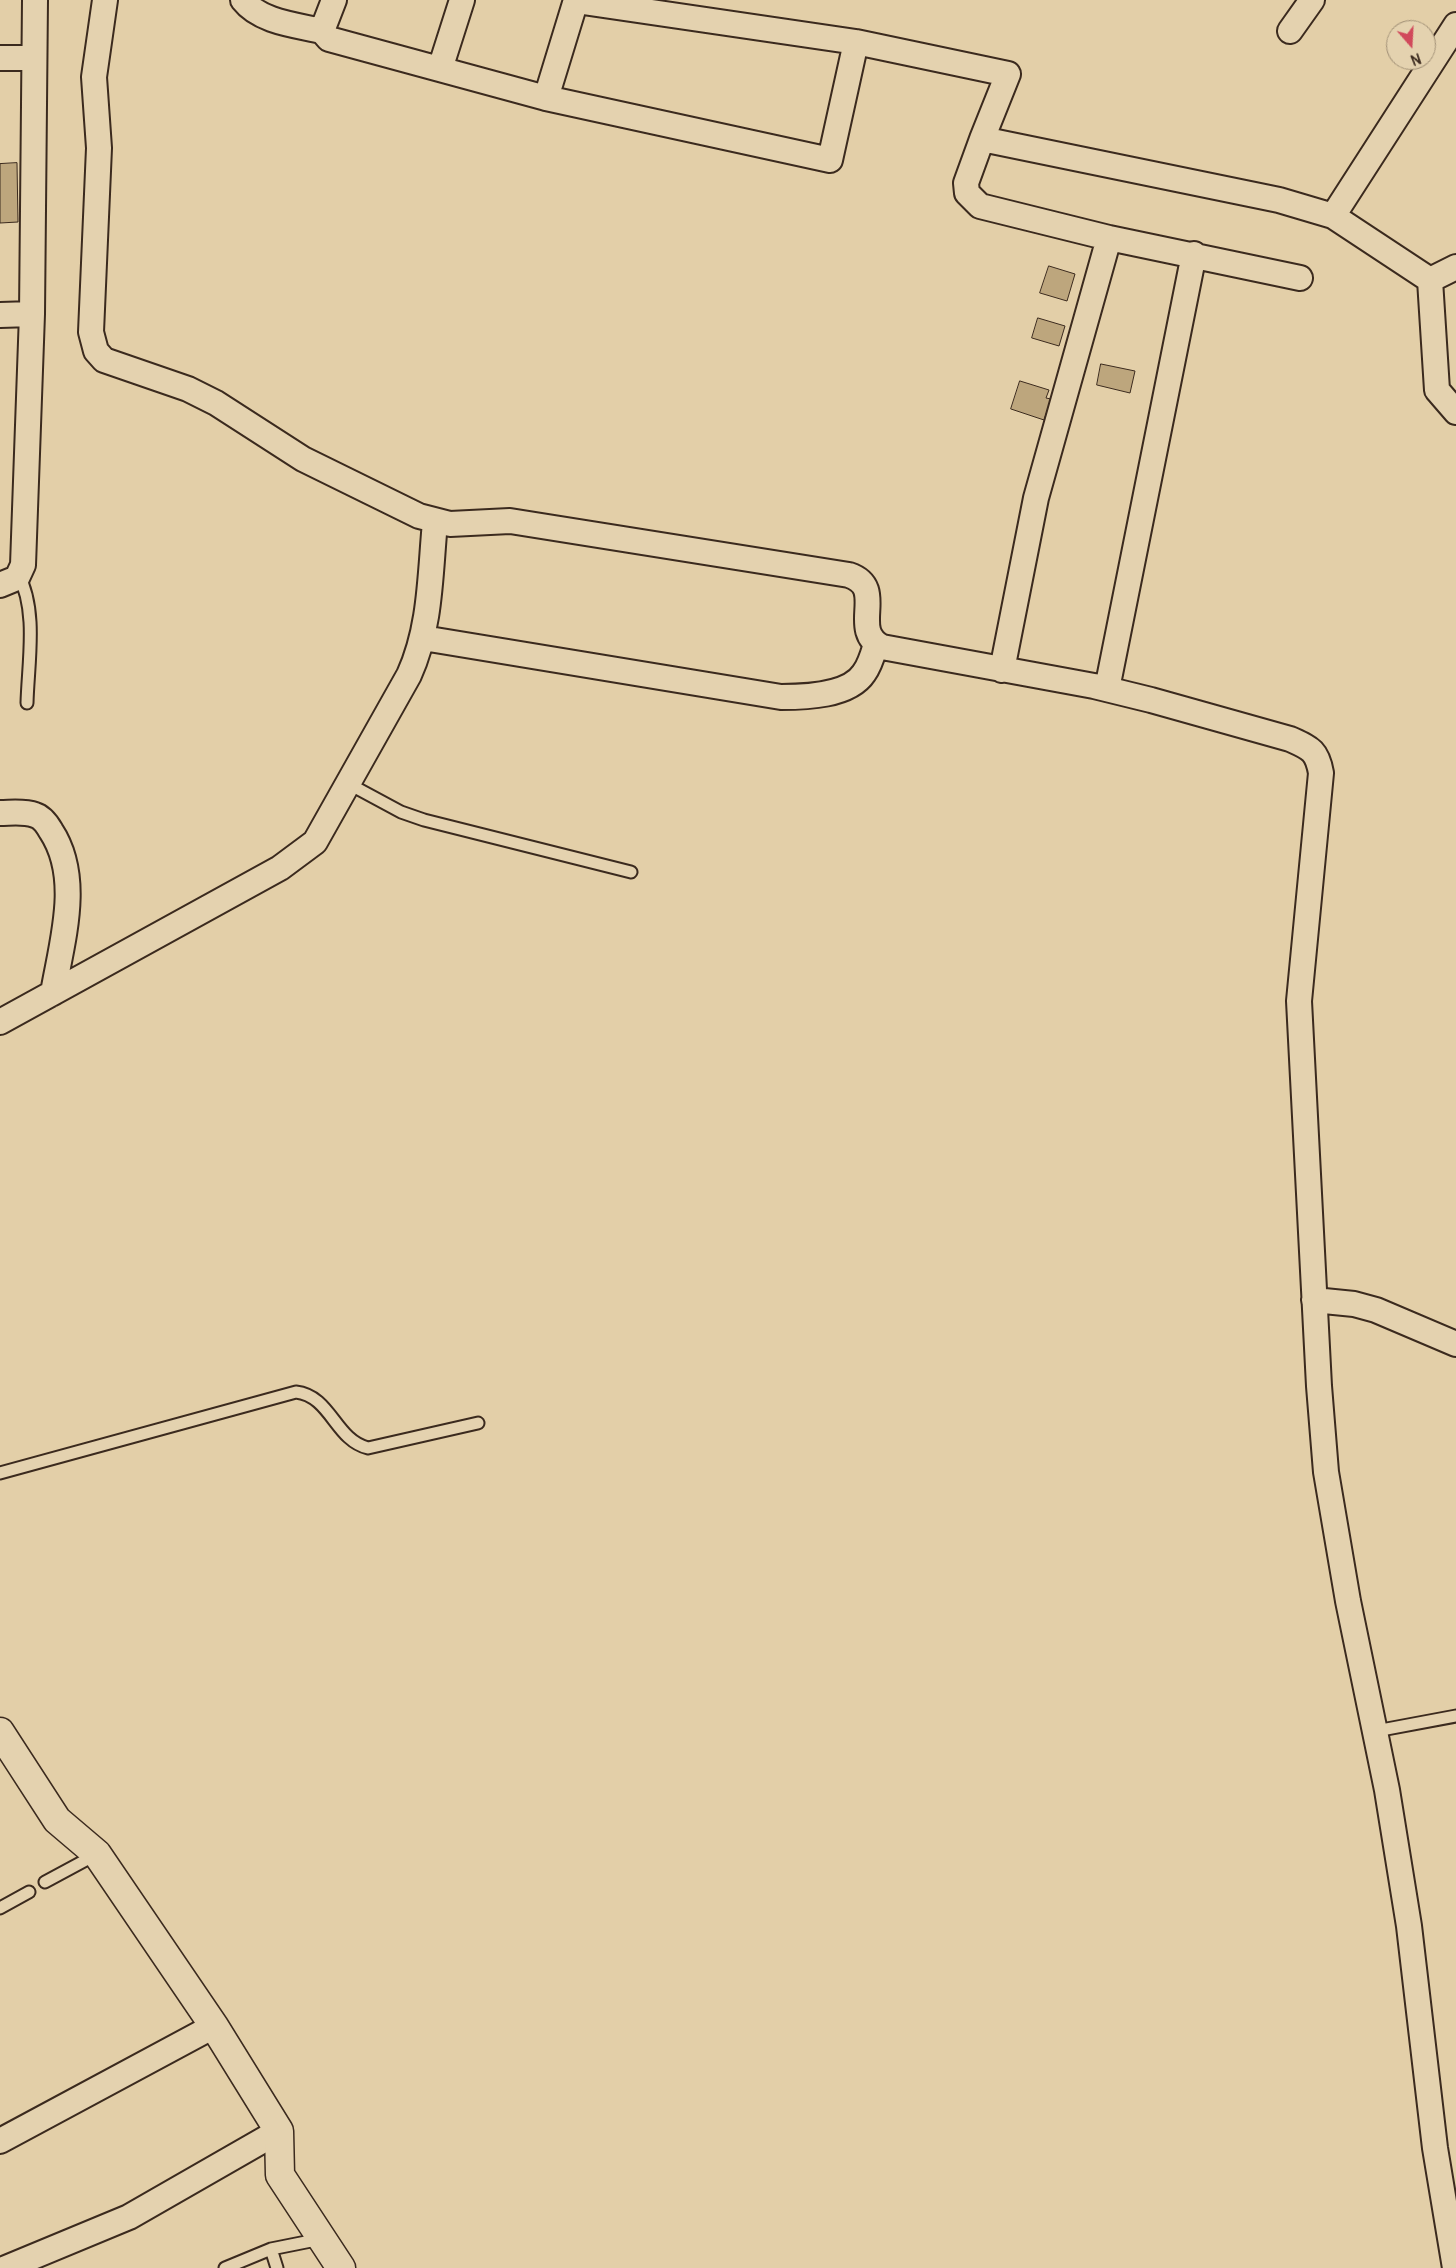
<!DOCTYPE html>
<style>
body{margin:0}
#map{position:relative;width:1456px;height:2268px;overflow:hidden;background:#e3cfa8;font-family:Pangolin,sans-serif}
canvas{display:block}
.north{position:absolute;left:1386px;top:20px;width:50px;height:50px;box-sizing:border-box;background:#e4d2af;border:1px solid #a08f75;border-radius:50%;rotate:161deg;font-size:14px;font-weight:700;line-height:20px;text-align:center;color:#3b2a1e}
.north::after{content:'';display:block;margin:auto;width:18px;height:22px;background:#d1495b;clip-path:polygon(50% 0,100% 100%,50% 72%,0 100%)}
</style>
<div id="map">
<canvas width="1456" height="2268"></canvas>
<div class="north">N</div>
</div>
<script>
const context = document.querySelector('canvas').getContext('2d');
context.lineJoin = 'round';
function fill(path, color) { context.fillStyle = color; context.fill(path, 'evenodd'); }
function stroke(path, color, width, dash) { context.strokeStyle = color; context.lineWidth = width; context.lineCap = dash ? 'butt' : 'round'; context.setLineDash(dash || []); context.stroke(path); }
const building = new Path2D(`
 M17 163 18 222 0 223V164Z
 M1049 266 1075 274 1067 301 1040 293Z
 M1038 318 1065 326 1059 346 1032 338Z
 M1101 364 1135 371 1130 393 1097 385Z
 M1020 381 1049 390 1046 398 1051 399 1044 420 1011 409Z`);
fill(building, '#bda67d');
stroke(building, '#3b2a1e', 1);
const lane = new Path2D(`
 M18 574C38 610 28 663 27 703
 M349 784 401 812 424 820 631 872
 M0 1473 296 1392C331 1396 335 1440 368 1448L478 1423
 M1376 1731 1456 1716
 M45 1882 97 1854
 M0 1908 29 1892
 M271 2249 277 2268
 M225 2268 271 2249 321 2239`);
const street = new Path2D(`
 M105 0 94 77 99 148 91 332 96 351 104 360 188 389 216 403 303 459 419 516 450 524 510 521 849 575C888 588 848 630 882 647L1094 686 1151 700 1290 739C1310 748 1317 750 1321 773L1299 1001 1319 1386 1326 1472 1348 1601 1387 1790 1409 1926 1435 2148 1455 2268
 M243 0C260 22 296 25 322 31
 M334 0 322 31 329 39 546 98 830 160 856 42
 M576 1 856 42 1008 74 982 139 1279 200 1333 216 1430 280
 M1290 31 1312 0
 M0 58H34
 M440 69 462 0
 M546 98 576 0
 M982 139 966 183 967 193 980 206 1109 238 1300 278
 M1333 216 1456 25
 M1456 267 1430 280 1437 390 1456 412
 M0 315 32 314
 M0 585 17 578 23 565 32 314 35 0
 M423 638 781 697C806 697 849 696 864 673 870 665 873 654 876 644
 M1002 670 1036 498 1109 238
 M1107 689 1194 254
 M0 813C11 813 24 811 35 815 42 817 47 824 51 831 82 878 62 941 53 993
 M0 1022 280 868 315 842 409 675C431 627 430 574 435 522
 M1314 1300 1354 1304 1376 1310 1456 1344
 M0 2141 214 2026
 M6 2268 129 2217 279 2131`);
const secondary = new Path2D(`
 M0 1732 57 1820 97 1854 214 2026 279 2131 280 2175 341 2268`);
stroke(lane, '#3b2a1e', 15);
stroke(street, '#3b2a1e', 28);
stroke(secondary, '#3b2a1e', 31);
stroke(lane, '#e4d2af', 11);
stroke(street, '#e4d2af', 24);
stroke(secondary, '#e4d2af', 28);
</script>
